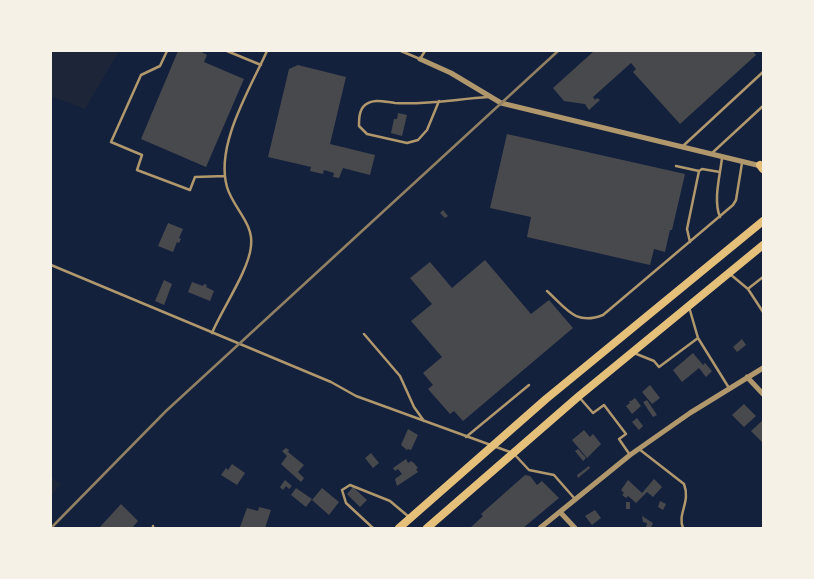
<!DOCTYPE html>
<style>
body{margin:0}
#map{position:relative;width:814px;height:579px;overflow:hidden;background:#14213d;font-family:"DM Sans",sans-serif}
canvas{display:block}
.frame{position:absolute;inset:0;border:52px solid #f6f1e7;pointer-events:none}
</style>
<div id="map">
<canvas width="814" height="579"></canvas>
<div class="frame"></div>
</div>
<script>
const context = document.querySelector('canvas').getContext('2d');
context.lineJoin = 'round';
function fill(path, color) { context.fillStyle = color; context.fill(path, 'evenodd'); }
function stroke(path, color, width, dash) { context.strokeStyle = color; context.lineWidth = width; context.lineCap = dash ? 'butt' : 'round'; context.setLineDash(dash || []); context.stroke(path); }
fill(new Path2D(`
 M51 51H119L85 109 51 96Z
 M51 477 61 484 51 496Z`), '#1d2539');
fill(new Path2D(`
 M178 51H200L207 55 204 62 244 79 206 167 141 139Z
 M594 51H753L756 55 680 124 633 72 636 69 631 63 593 97 595 100 597 98 600 100 589 110 585 104 564 101 553 88Z
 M298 65 346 77 330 144 375 155 370 175 343 168 339 178 333 177 334 173 324 170 323 174 310 171 311 167 268 157 289 69Z
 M398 113 407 115 402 136 391 133 394 119H397Z
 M507 134 685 174 672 230H670L665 252 654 249 650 265 527 237 531 217 490 208Z
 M443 210 448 216 445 218 440 213Z
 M168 223 183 229 179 238 181 239 179 243 177 242 173 252 158 246Z
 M485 260 531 314 549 300 573 328 463 421 454 411 450 414 428 389 433 385 423 373 442 357 411 321 432 304 410 278 430 262 452 288Z
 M164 280 172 284 164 305 155 301Z
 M192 282 203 286 204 284 207 285 206 287 214 291 210 301 188 292Z
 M742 339 746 345 737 352 733 347Z
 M693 353 703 365 705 363 712 371 706 377 699 368 682 382 673 370Z
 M650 385 660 398 652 404 642 392Z
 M635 398 641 406 632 414 626 406 630 403 629 401H631Z
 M647 400 657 415 653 417 643 402Z
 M744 404 756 416 744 427 732 415Z
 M637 418 643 426 639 430 632 422Z
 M763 420V443L751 431Z
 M408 429 418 435 411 450 408 449 407 450 401 445Z
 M584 430 590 437 593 434 601 444 587 458 572 440Z
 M286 448 289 450 288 452 304 465 298 472 304 478 301 482 281 464 287 456 282 451Z
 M578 449 586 458 583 461 575 451Z
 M371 453 379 463 373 468 365 458Z
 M406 459 408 463 411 461 414 463 418 468 416 469 418 472 397 486 395 479 402 474 398 469 395 471 393 468Z
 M232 464 245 473 237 485 221 475 226 468 228 470Z
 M589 466 590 468 578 478 577 475Z
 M525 475 530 476 537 485 542 481 559 498 523 528H470L483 516 481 514Z
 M654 479 662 487 653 497 647 492 636 503 628 496 626 498 622 495 624 493 621 490 628 480 642 493Z
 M285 480 292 486 289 489 286 486 283 490 280 487Z
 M353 487 367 500 360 507 347 494Z
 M296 488 312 499 306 507 291 495Z
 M322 488 339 502 329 515 312 500Z
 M660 501 666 504 663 510 658 507Z
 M626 502H630V509H626Z
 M121 504 138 521 132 528H99Z
 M259 507 271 510 265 528 240 527 247 508 258 511Z
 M595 510 601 518 592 525 585 516Z
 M642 516 653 523 651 528 646 527 647 523 643 522Z`), '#48494c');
stroke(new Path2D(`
 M167 51 160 66 141 75 111 142 142 155 137 170 190 190 195 177 225 176
 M227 51 261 65
 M401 51 420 59 425 51
 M439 101 427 130 418 140 407 143 367 134 359 126C359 119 359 110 365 105 374 98 385 102 395 103 426 105 457 99 488 97
 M683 146 763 72
 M711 154 763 106
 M676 166 699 171
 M720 217C713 200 720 176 722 158
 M690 242 687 229 699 171 702 169 720 172
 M51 265 331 382 356 396 510 452
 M730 274 748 289 763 312
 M749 288 763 277
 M547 291C566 308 575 326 603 315L733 205 736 200 742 163
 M689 307 698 338 729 388
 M212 333C222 309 249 270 251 246 254 223 233 208 227 187 215 145 250 89 267 51
 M364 334 400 376 414 407 424 421
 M634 353 654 361 659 367 698 338
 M579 397 593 413 604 405 626 434 619 439 630 455
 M466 437 529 385
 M639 449 684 484C691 502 677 514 683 528
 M515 455 529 470 554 475 575 499
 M153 528V526
 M373 528 346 503 342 490 350 485 390 501 409 517`), '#b1986c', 2.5);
stroke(new Path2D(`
 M420 59 451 73 501 103 761 166
 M747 377 763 394
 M560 512 575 528
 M540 528 630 455 690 413 763 368`), '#b1986c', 5);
stroke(new Path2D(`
 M760 165 763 169
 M399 528 546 399 763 221
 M427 528 579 396 763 245`), '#e5c07b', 8);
stroke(new Path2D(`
 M51 528 166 411 558 51`), '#918062', 2.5);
</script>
